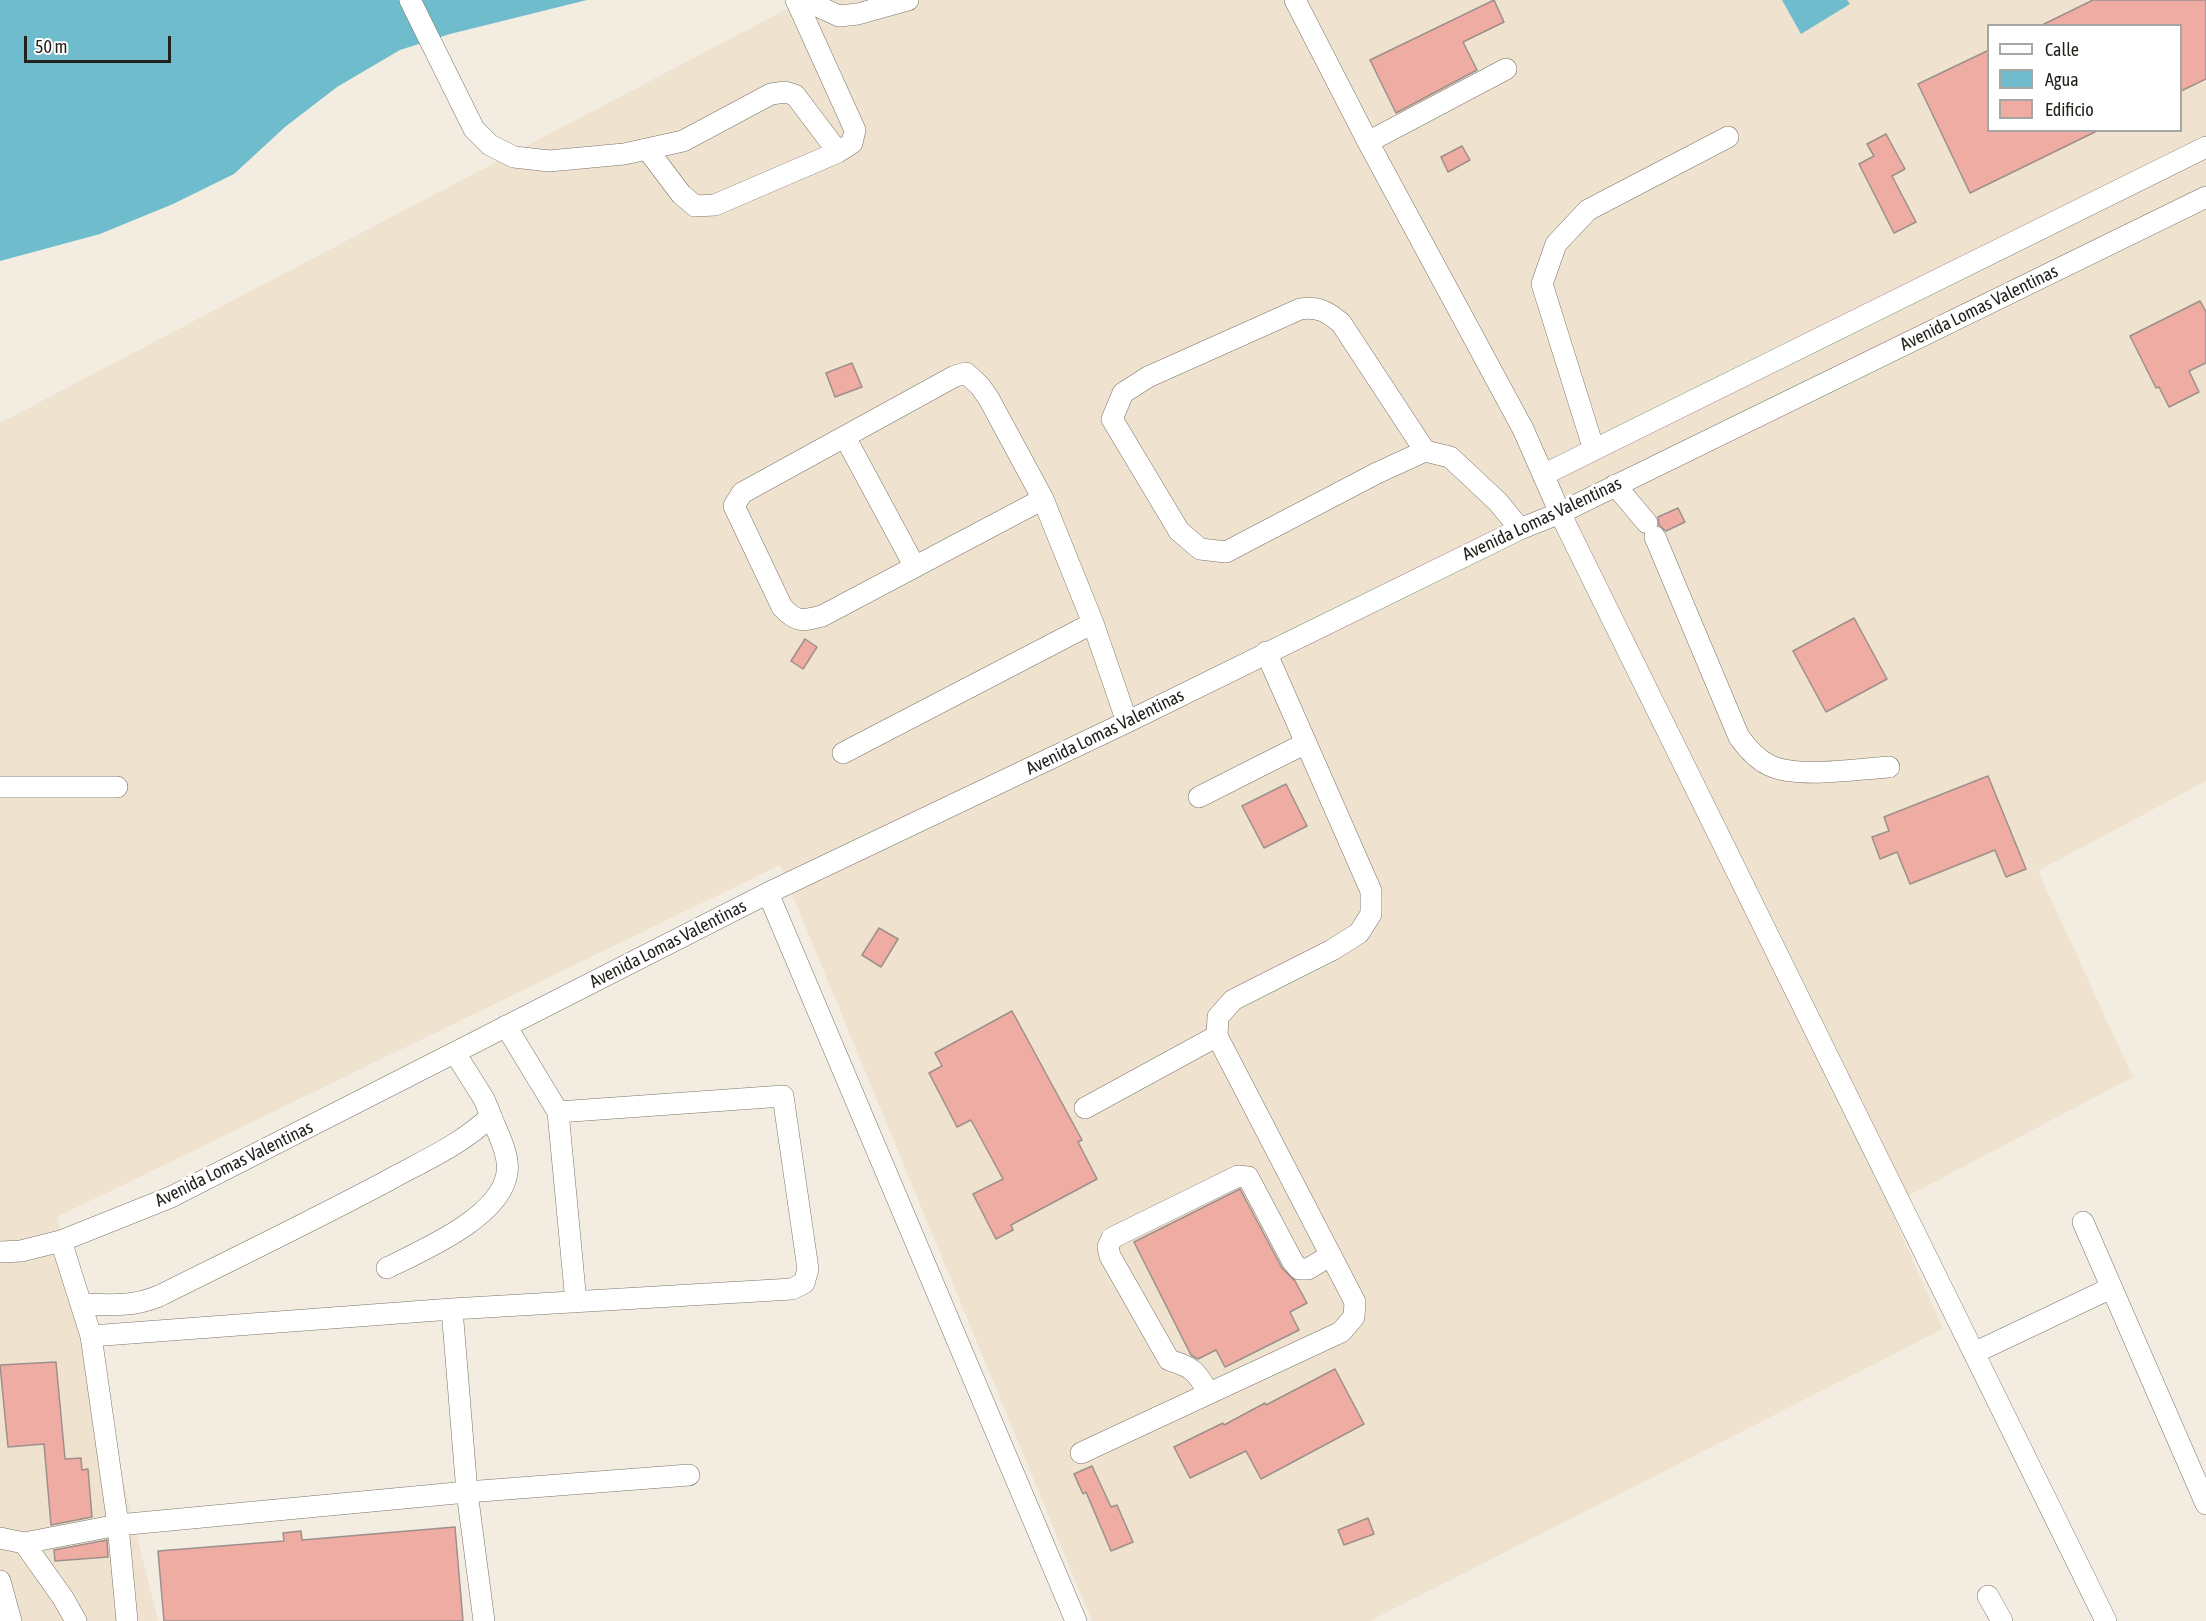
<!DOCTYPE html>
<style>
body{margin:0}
#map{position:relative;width:2206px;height:1621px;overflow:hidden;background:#f3ede1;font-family:"Asap Condensed",sans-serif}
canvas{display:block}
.legend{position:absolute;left:1987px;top:24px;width:195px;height:108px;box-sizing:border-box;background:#fff;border:2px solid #a7a6a4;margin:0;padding:8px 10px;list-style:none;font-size:18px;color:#23211c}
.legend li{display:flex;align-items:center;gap:12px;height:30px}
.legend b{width:30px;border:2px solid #a7a6a4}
.scale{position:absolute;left:24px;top:36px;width:147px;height:27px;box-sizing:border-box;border:3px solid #23211c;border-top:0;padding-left:8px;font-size:18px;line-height:21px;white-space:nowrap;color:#23211c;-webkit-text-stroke:4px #fff;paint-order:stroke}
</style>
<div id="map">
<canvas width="2206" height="1621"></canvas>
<ul class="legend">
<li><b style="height:8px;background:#fff"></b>Calle</li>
<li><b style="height:16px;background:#6fbccc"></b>Agua</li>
<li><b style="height:16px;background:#eeaca2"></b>Edificio</li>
</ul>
<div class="scale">50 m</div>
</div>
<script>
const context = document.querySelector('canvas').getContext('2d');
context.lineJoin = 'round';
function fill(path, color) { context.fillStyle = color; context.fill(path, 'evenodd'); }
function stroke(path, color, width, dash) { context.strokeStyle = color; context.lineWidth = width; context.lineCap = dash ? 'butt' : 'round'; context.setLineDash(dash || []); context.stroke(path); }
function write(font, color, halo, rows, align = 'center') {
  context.font = font + ' "Asap Condensed",sans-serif'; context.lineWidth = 6; context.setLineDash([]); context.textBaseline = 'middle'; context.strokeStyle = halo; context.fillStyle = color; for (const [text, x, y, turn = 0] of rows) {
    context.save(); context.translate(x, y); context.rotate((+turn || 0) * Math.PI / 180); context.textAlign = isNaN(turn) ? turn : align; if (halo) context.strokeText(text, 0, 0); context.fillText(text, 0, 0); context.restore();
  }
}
fill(new Path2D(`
 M804 0H2206V781L2038 871 2133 1077 1889 1206 1943 1329 1370 1621H1092L780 865 57 1217 158 1621H0V423ZM1988 26H2180V130H1988Z`), '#efe2ce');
fill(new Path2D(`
 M0 0H587L450 34 400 50 337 87 285 127 234 174 173 204 100 234 0 261Z
 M1782 0H1847L1850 4 1801 34Z`), '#6fbccc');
const building = new Path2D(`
 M1494 0 1504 22 1463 42 1477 70 1396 113 1370 60Z
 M2093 0H2206V79L2181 91V26H2040Z
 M1989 50V130H2099L1970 193 1918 84Z
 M1886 134 1905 169 1892 176 1916 222 1894 233 1859 164 1874 156 1867 144Z
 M1462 146 1470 160 1448 172 1441 157Z
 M2200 301 2206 312V363L2189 371 2199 392 2169 407 2159 387 2156 388 2130 336Z
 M852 363 862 387 835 397 826 373Z
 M1678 508 1685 522 1666 531 1659 525 1658 517Z
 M1854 618 1887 679 1826 712 1793 651Z
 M805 639 817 647 803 669 791 661Z
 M1988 776 2026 869 2006 877 1995 850 1910 884 1897 852 1880 859 1872 837 1889 831 1884 817Z
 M1286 784 1307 826 1264 848 1242 806Z
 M879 928 898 939 881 967 862 955Z
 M1012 1011 1082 1140 1078 1142 1097 1179 1011 1225 1013 1230 996 1239 973 1194 1003 1179 971 1120 957 1127 929 1073 942 1066 935 1053Z
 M1240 1189 1282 1268 1295 1281 1307 1303 1290 1312 1299 1330 1225 1367 1216 1350 1198 1359 1191 1355 1134 1242Z
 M56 1362 65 1459 81 1458 82 1470 88 1469 92 1517 51 1525 44 1444 8 1447 0 1365Z
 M1335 1369 1364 1424 1261 1479 1246 1451 1190 1478 1174 1447 1223 1423 1224 1425 1265 1403 1266 1405Z
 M1092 1466 1111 1507 1117 1505 1133 1542 1111 1551 1086 1492 1083 1494 1074 1474Z
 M1368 1518 1374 1534 1344 1545 1338 1530Z
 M455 1527 463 1621H164L158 1551 284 1541 283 1533 301 1531 302 1540Z
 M107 1540 108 1557 55 1561 54 1550Z`);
fill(building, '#eeaca2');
stroke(building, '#9e8f8d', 1.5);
const minor = new Path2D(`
 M410 0 474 129 490 145 514 157 549 161 624 154 683 141 771 94 785 92 795 95 838 152 852 143 855 130 796 0
 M804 0 839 16 858 14 908 0
 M1295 0 1368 142 1523 429 1560 513 2106 1621
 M1368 142 1506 69
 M647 149 681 194 695 206 715 205 838 152
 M845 437 915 567
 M1594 450 1542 284 1556 244 1588 210 1728 137
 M1425 451 1341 323C1328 312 1318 306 1300 309L1148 377 1123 393 1112 419 1179 531 1200 549 1226 552 1377 473 1425 451 1450 457 1498 502 1520 529
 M1543 475 2206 147
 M1615 485 1647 523
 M1043 499 822 616C802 621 797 623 782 607L734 506 742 493 955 376 966 373 980 386 989 399 1043 499 1093 623 1127 722
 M1655 537 1739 737C1747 748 1756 759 1769 765 1796 779 1857 769 1889 767
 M843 753 1093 623
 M0 787H117
 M1199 797 1306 743
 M768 893 1076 1621
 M1085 1108 1217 1036
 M558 1112 576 1302
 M2083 1222 2206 1504
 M61 1241 91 1336 118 1525 127 1621
 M0 1252 21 1251 61 1241 171 1197 768 893 1127 722 1520 529 1560 513 2206 197
 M387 1268C423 1250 501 1217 507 1173 510 1155 497 1132 491 1116
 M82 1304C110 1305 133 1307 159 1296 235 1258 312 1221 387 1181 423 1161 461 1145 491 1116L484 1099 455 1053
 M452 1309 467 1492 484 1621
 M91 1336 452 1309 792 1289 804 1283 808 1269 783 1096 558 1112 506 1026
 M1974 1353 2111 1288
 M1208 1393C1197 1371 1192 1367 1169 1360L1110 1256 1108 1247 1112 1238 1238 1176 1248 1177 1293 1262 1299 1269H1308L1331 1255
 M1081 1453 1341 1332 1354 1317 1355 1302 1217 1036 1218 1017 1233 1000 1332 950 1359 933 1371 914V891L1266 652
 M0 1538 24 1543 63 1598 76 1621
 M24 1543 118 1525 467 1492 689 1475
 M0 1581 11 1621
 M1988 1596 2002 1621`);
stroke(minor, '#797469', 22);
stroke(minor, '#fff', 21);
write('18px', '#23211c', '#fff', [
 ["Avenida Lomas Valentinas",1979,308,-26],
 ["Avenida Lomas Valentinas",1542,519,-25],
 ["Avenida Lomas Valentinas",1105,732,-26],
 ["Avenida Lomas Valentinas",668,944,-27],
 ["Avenida Lomas Valentinas",234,1164,-26]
]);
</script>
